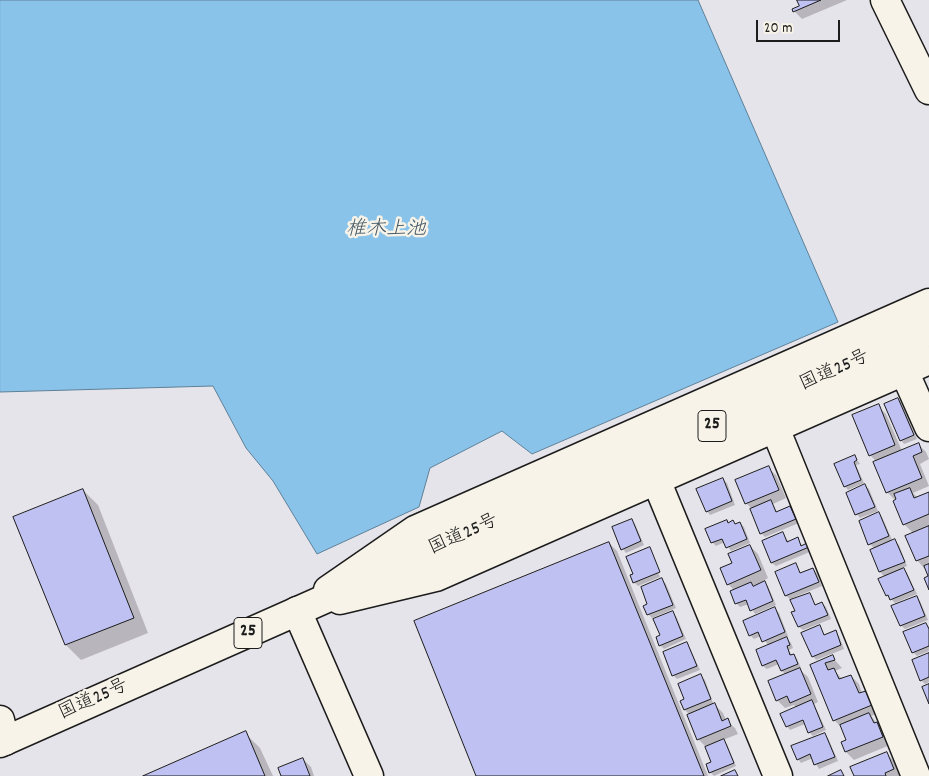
<!DOCTYPE html>
<meta charset="utf-8">
<style>
body{margin:0}
#map{position:relative;width:929px;height:776px;overflow:hidden;background:#e6e4eb;font-family:Dekko,sans-serif}
canvas{display:block}
.scale{position:absolute;left:756px;top:20px;width:84px;height:22px;box-sizing:border-box;border:2px solid #1c1c1c;border-top:0;padding-left:6px;font-size:15px;line-height:18px;white-space:nowrap;color:#1c1c1c;-webkit-text-stroke:4px #f7f3e8;paint-order:stroke}
</style>
<div id="map">
<canvas width="929" height="776"></canvas>
<div class="scale">20 m</div>
</div>
<script>
const context = document.querySelector('canvas').getContext('2d');
context.lineJoin = 'round';
function fill(path, color) { context.fillStyle = color; context.fill(path, 'evenodd'); }
function stroke(path, color, width, dash) { context.strokeStyle = color; context.lineWidth = width; context.lineCap = dash ? 'butt' : 'round'; context.setLineDash(dash || []); context.stroke(path); }
function write(font, color, halo, rows, align = 'center') {
  context.font = font + ' Dekko,"Klee One",sans-serif'; context.lineWidth = 5; context.setLineDash([]); context.textBaseline = 'middle'; context.strokeStyle = halo; context.fillStyle = color; for (const [text, x, y, turn = 0] of rows) {
    context.save(); context.translate(x, y); context.rotate((+turn || 0) * Math.PI / 180); context.textAlign = isNaN(turn) ? turn : align; if (halo) context.strokeText(text, 0, 0); context.fillText(text, 0, 0); context.restore();
  }
}
const water = new Path2D(`
 M0 0H698L838 322 532 454 502 431 430 468 419 507 317 554 273 481 246 448 213 386 0 392Z`);
fill(water, '#8ac3e9');
stroke(water, '#5e8097', 1);
fill(new Path2D(`
 M798 0H847L802 19 794 11 801 7Z
 M898 399 902 403 917 439 904 444 901 440Z
 M878 406 886 414 902 451 918 444 926 452 929 459 920 464 929 486 913 493 918 498 929 493V574L917 560 914 534 904 524 896 501 887 492 877 462 870 455Z
 M855 457 860 464 856 465 864 483 848 490 845 486Z
 M768 468 776 475 786 498 773 504 777 512 790 507 794 511 799 523 765 537 761 533 752 509 746 503Z
 M723 480 727 483 735 505 710 515 707 511Z
 M865 486 869 489 878 511 860 518 857 514Z
 M83 490 98 505 148 633 81 660 66 645Z
 M878 514 882 517 893 542 895 541 899 545 907 566 902 568 907 573 917 594 895 603 887 595 885 577 880 572 872 551 875 549 870 544Z
 M631 520 635 524 644 545 626 553 623 549Z
 M727 521 729 524 733 522 736 525 740 523 744 527 750 543 731 551 725 542 716 546 712 542Z
 M783 534 789 542 797 539 803 546 807 545 812 551 776 566 772 563 764 542Z
 M609 543 617 551 708 776H478Z
 M750 546 758 554 768 578 763 581 768 586 776 605 755 614 749 604 740 607 736 603 734 590 728 584 734 564Z
 M649 549 652 551H650L660 577 638 586 634 582 635 575Z
 M796 565 801 574 813 569 817 573 822 586 790 599 786 596Z
 M662 580 666 584 676 608 652 618 648 614 649 605Z
 M809 594 816 606 822 603 826 607 831 619 803 630 799 627 793 613 796 611Z
 M916 597 920 601 928 620 905 629 901 625Z
 M775 609 779 613 788 636 773 642 774 644 787 639 791 643 793 648 789 650 792 656 794 655 797 659 801 668 799 669 808 677 818 702 814 704 826 730 813 736 809 732 805 724 790 730 787 726 797 708 794 705 785 708 777 700 786 675 782 671 779 664 767 669 763 666 769 646 761 636 754 639 750 635Z
 M672 613 676 616 686 639 664 649 660 645Z
 M926 624 929 627V651L917 656 913 652Z
 M819 627 825 636 835 632 839 636 844 649 816 660 813 656Z
 M687 644 690 648 700 670 677 679 673 675 664 653Z
 M929 654V682L925 684 921 680Z
 M832 657 842 668 835 671 842 679 851 676 859 684 862 693 865 692 873 700 879 713 871 716 884 732 890 745 854 760 846 752 843 743 848 741 843 729 834 720 811 665Z
 M701 676 705 680 713 703 723 713 726 720 735 728 738 734 723 740 727 744 736 766 714 776 710 772 713 763 706 747 698 739 690 715 685 710 681 701 686 700Z
 M245 733 260 748 273 776H146Z
 M824 734 828 738 838 761 819 769 813 758 801 763 798 759Z
 M887 754 895 762 901 776H855Z
 M303 759 311 767 314 776H283Z`), '#0003');
const building = new Path2D(`
 M797 0H821L793 12 792 9 799 6Z
 M898 398 914 435 900 441 884 404Z
 M879 404 895 445 869 456 852 415Z
 M919 443 922 452 913 456 922 478 886 493 873 462Z
 M855 455 857 460 854 462 861 480 844 487 834 464Z
 M769 466 779 490 745 504 735 480Z
 M723 478 732 501 706 512 696 489Z
 M865 484 875 507 855 515 846 493Z
 M910 488 914 498 929 492V514L903 525 893 501 896 499 894 494Z
 M83 489 134 618 65 645 13 517Z
 M771 500 776 512 790 506 796 519 760 534 750 509Z
 M879 512 889 536 868 545 859 521Z
 M632 519 641 541 621 550 612 527Z
 M727 520 728 523 733 520 735 524 740 522 747 539 726 548 722 539 711 543 705 529Z
 M929 526V556L916 561 905 536Z
 M783 532 787 542 798 537 801 546 807 543 809 547 771 563 762 541Z
 M895 539 905 562 879 572 870 550Z
 M609 542 704 776H476L414 621Z
 M750 545 761 570 727 585 720 568 732 563 728 554Z
 M650 547 660 572 633 583 630 575 633 574 626 557Z
 M796 563 800 573 813 568 819 582 785 596 775 572Z
 M929 564V590L924 578 928 576 924 566Z
 M904 568 914 590 890 600 888 595 886 596 878 579Z
 M662 578 673 605 647 615 643 606 647 604 641 587Z
 M765 581 773 601 750 611 746 600 735 604 730 591 751 582 753 586Z
 M810 593 815 605 822 602 828 615 798 627 791 612 795 611 790 600Z
 M917 596 925 616 900 626 891 606Z
 M775 607 785 632 762 642 758 632 749 636 743 621Z
 M673 611 683 636 659 646 656 637 660 635 653 619Z
 M926 623 929 629V646L912 653 903 632Z
 M820 625 824 635 836 630 841 645 812 657 801 633Z
 M787 637 790 645 787 646 790 655 794 654 798 664 781 671 776 660 762 666 756 650Z
 M687 642 697 666 672 676 663 652Z
 M929 653V677L920 681 912 660Z
 M833 655 835 660 825 663 828 670 834 668 839 679 851 675 859 693 866 691 872 705 833 721 810 665Z
 M800 668 811 694 790 703 787 696 776 701 768 681Z
 M701 674 711 699 684 710 680 701 684 699 678 684Z
 M929 684V704L922 687Z
 M812 700 823 727 808 733 803 720 786 727 780 714Z
 M715 703 722 721 728 718 731 726 697 740 687 715Z
 M869 713 874 723 877 722 883 737 845 752 841 742 846 740 840 725Z
 M246 731 265 776H143Z
 M825 733 835 757 814 765 810 754 797 760 791 746Z
 M724 739 734 763 709 773 706 764 711 762 705 747Z
 M887 752 894 769 885 773 886 776H854L850 767Z
 M303 758 310 776H281L278 768Z
 M735 770 738 776H721Z
 M841 770 844 776H828Z`);
fill(building, '#bfc1f3');
stroke(building, '#1c1c1c', 1);
const minor = new Path2D(`
 M885 0 929 90
 M904 371 929 427
 M775 428 916 776
 M656 480 778 776
 M328 590 415 530 929 303
 M340 600 436 577 929 360
 M297 611 369 776
 M0 720 5 741`);
const highway = new Path2D(`
 M0 743 929 331`);
stroke(minor, '#1c1c1c', 31);
stroke(highway, '#1c1c1c', 31);
stroke(minor, '#f7f3e8', 28);
stroke(highway, '#f7f3e8', 28);
for (const [x, y, w] of [
 [712,426,28],
 [248,633,28]
]) { const box = new Path2D(); box.roundRect(x - w / 2, y - 15.5, w, 31, 4); context.fillStyle = '#f7f3e8'; context.fill(box); stroke(box, '#1c1c1c', 1); }
write('bold 18px', '#1c1c1c', null, [
 ["25",712,426],
 ["25",248,633]
]);
write('19px', '#1c1c1c', '#f7f3e8', [
 ["国道25号",835,372,-24],
 ["国道25号",464,536,-24],
 ["国道25号",94,701,-24]
]);
write('italic 20px', '#425664', '#f7f3e8', [
 ["椎木上池",386,231]
]);
</script>
